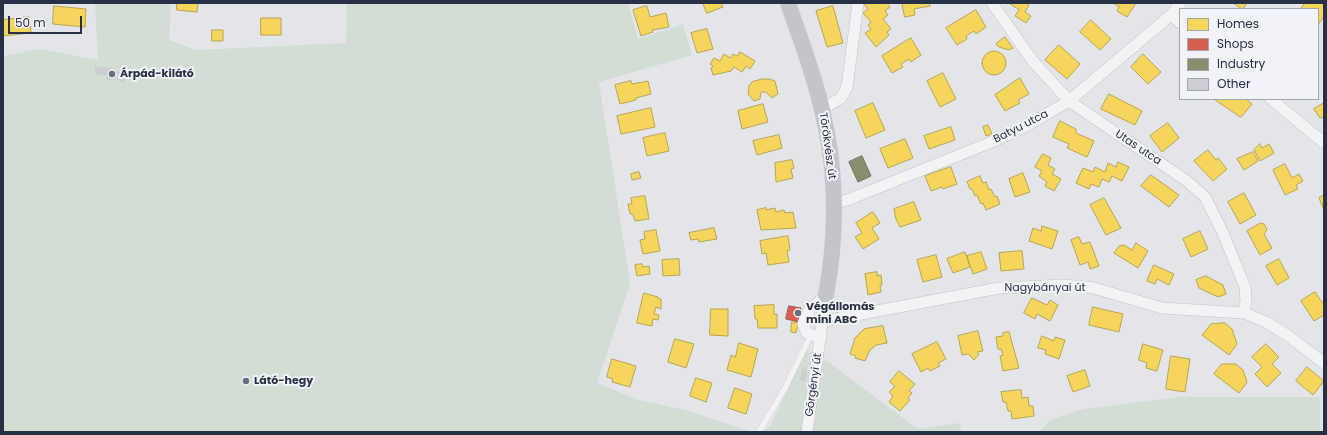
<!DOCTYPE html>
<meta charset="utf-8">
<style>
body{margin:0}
#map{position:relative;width:1327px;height:435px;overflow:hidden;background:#e3e5e9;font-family:Poppins,sans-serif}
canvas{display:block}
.frame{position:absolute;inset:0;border:4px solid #273044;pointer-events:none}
.legend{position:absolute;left:1179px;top:8px;width:140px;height:92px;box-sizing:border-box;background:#f1f3f8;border:1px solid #a0a5b0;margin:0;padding:5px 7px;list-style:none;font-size:12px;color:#273044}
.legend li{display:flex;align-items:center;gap:8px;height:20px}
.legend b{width:20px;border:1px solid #a0a5b0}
.scale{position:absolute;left:8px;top:16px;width:74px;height:18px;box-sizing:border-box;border:2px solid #273044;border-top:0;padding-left:5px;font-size:12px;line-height:14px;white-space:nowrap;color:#273044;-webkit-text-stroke:3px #f1f3f8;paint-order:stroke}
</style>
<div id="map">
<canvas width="1327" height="435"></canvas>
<div class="frame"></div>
<ul class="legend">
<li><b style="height:11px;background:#f6d55c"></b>Homes</li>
<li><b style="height:11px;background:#d6604d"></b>Shops</li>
<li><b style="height:11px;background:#8c8c6e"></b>Industry</li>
<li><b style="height:11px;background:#cdced2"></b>Other</li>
</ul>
<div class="scale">50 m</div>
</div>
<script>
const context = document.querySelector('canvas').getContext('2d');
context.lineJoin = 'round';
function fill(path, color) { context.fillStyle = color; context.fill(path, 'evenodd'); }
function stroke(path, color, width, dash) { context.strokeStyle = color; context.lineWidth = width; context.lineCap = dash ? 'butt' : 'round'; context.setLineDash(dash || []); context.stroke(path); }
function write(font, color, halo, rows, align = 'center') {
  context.font = font + ' Poppins,sans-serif'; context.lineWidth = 4; context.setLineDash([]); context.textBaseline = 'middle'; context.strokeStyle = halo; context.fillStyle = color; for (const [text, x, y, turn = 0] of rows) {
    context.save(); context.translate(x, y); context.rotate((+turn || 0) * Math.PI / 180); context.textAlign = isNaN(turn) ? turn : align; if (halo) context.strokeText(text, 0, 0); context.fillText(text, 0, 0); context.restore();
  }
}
fill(new Path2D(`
 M95 3H165L171 6 169 40 196 50 346 43 347 3H628L638 39 683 24 692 55 599 82 630 283 597 383 639 400 689 411 752 432H3V56L40 49 98 60ZM95 66 111 68 127 75 123 83 115 79 113 81 107 76 95 74Z
 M806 349 827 361 918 429 960 423 961 432H763L771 425Z
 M1180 397H1320V432H1039L1050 420 1083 409Z`), '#d2ddd3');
const homes = new Path2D(`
 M177 3H198L197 12 177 10Z
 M703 3H721L723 7 707 13Z
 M887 3 890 7 885 11 888 15 883 19 891 29 887 32 889 35 876 47 865 33 871 29 868 25 871 22 863 13 868 9 864 4Z
 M902 3H930V6L914 9 915 15 905 17Z
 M1009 3H1026L1029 5 1025 12 1031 16 1026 23 1015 16 1019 10Z
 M1113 3H1136L1127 17 1117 11 1119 7Z
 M1233 3H1247L1243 9Z
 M1305 3H1324V16L1318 25V9H1301Z
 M54 6 86 9 85 27 53 24Z
 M647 6 650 17 666 13 669 27 652 30 653 32 641 36 633 10Z
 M833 6 843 43 827 47 816 11Z
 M976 10 986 27 976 34 974 31 966 36 967 39 957 45 946 28Z
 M29 17 31 33 3 36V20Z
 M261 18H281V35H261Z
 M1091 20 1111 39 1100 50 1080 32Z
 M707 29 713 49 697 53 691 33Z
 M212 30H223V41H212Z
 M1005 37 1013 48 1009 50 999 47 996 44Z
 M911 38 921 55 911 62 909 59 901 64 903 67 892 73 882 56Z
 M1059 45 1080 64 1067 79 1045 60Z
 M982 63a12 12 0 1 1 24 0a12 12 0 1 1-24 0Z
 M740 52 755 61 750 69 746 66 742 72 734 67 731 71 713 75 711 68 713 66 710 64 714 58 720 61 724 54 730 58 733 54 737 56Z
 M1143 54 1161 72 1148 84 1131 67Z
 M943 73 956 99 940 107 927 81Z
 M1020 78 1029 94 1018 100 1020 103 1005 111 995 95Z
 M762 79H769L775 81 778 94 772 98 766 92H761L760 99 754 101 748 94 749 86 752 82Z
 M631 81 632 84 648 81 651 94 636 98V100L620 104 615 85Z
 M1109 94 1142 111 1135 125 1101 109Z
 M1214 99H1246L1252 104 1241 117Z
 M873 103 885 130 866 138 855 111Z
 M1324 103V117L1320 118 1314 109Z
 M763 104 768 122 742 129 738 111Z
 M651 108 655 127 621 134 617 116Z
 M1060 121 1076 129V133L1094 141 1087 157 1067 148 1069 144 1053 137Z
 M1168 123 1179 138 1162 152 1150 136Z
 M988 125 992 134 986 136 983 127Z
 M951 127 955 140 929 149 924 136Z
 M665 133 669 151 647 156 643 138Z
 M779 135 782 148 757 155 753 141Z
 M905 139 913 158 888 168 880 149Z
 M1260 144 1262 148 1269 144 1274 153 1260 161 1254 150Z
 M1208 150 1216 160 1218 158 1227 169 1213 181 1194 161Z
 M1253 152 1258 161 1244 170 1237 159Z
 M1043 154 1051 158 1048 165 1055 169 1052 174 1061 179 1054 191 1045 186 1047 182 1039 176 1042 171 1035 167Z
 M792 160 794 168 791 169 793 178 776 182 775 163Z
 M1118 162 1129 167 1122 181 1112 176 1109 182 1102 179 1099 187 1091 184 1089 189 1076 183 1083 168 1093 172 1095 167 1105 172 1108 163 1116 167Z
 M1285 164 1292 178 1299 174 1303 181 1296 185 1298 189 1285 195 1273 170Z
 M951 167 957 184 943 189 942 187 931 191 925 176Z
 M639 172 641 178 632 180 631 174Z
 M1023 173 1030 192 1015 197 1009 179Z
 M1151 175 1179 195 1169 207 1141 186Z
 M980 176 983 183 986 182 989 190 991 189 995 197 997 196 1000 204 986 210 983 203 981 204 977 195 975 196 972 189H970L967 182Z
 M1244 193 1256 215 1240 224 1228 202Z
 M1324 195V210L1319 198Z
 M645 196 649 219 635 221 633 214H630L628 204H632L631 198Z
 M1104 198 1121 228 1106 235 1090 205Z
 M914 202 921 220 900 227 896 219 894 209Z
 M766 208V210L775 208 776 212 784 210 785 213 793 212 796 228 761 230 757 210Z
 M873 212 880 223 872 228 879 239 863 249 855 237 862 233 856 223Z
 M1261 223 1264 224 1267 229 1264 234 1272 248 1260 255 1247 231Z
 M1042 226 1058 231 1052 249 1029 241 1033 228 1041 231Z
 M714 228 717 239 699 242 698 239 691 240 689 233Z
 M656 230 660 251 643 254 640 240 645 239 644 232Z
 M1200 231 1208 249 1191 257 1183 239Z
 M788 236 790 250 787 251 789 262 768 265 766 253 762 254 760 241Z
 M1079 237 1082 244 1090 242 1099 266 1090 269 1088 262 1080 265 1071 240Z
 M1136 243 1148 251 1138 268 1114 253 1119 246 1124 245 1132 250Z
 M1022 251 1024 269 1001 271 999 253Z
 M965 252 970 267 953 273 947 259Z
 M981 252 987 269 973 274 967 256Z
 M936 255 942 277 923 282 917 260Z
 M679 259 680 275 663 276 662 260Z
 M1279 259 1289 278 1277 285 1266 266Z
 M642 264 643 267 649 266 650 274 637 276 635 265Z
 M1154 265 1174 274 1169 285 1157 279 1155 284 1147 281Z
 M877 272V276L881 275 882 285H880L881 292 868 295 865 274Z
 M1206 276 1223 285 1226 294 1218 297 1199 288 1196 280Z
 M1315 292 1322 302H1324V315L1314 321 1301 301Z
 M644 293 658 297V298L661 299V309L656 307 654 314 659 315 658 320 653 319 652 326 637 323Z
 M1032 298 1047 305 1050 300 1058 305 1050 321 1037 314 1035 319 1024 313Z
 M774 305V314H777V328H758L757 319H755L754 306Z
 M1093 307 1123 314 1119 332 1089 325Z
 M711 309H728V336L710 335Z
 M792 322 798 323 796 333 791 332Z
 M1225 323 1232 329 1237 344 1229 355 1202 335 1211 324Z
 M883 326 887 343 876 345 870 350 865 361 855 358 856 356 850 354 855 338 864 329Z
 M978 331 983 351 977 352 979 354 974 360 968 354 962 355 958 336Z
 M1009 332 1019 368 1003 371 1000 356 1003 355 1001 349H998L996 337 1003 336V333Z
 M1042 336 1054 341 1055 337 1065 340 1059 359 1045 354 1046 350 1038 348Z
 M675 339 694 344 686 368 668 362Z
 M937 342 946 359 938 363 940 366 930 371 928 368 921 372 912 354Z
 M739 343 758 349 751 377 727 370 731 355 735 357Z
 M1143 344 1163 350 1157 371 1146 368 1147 363 1139 360Z
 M1266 344 1279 357 1272 364 1281 373 1267 387 1255 374 1262 367 1252 357Z
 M1171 356 1190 359 1185 392 1166 389Z
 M612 359 636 366 630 387 612 382 613 379 607 377Z
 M1222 364H1236L1243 370 1247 382 1239 393 1214 374Z
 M1307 367 1324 381 1313 395 1296 381Z
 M1085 370 1090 386 1073 392 1067 376Z
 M899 371 915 384 909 391 912 393 908 398 910 400 900 411 889 402 893 396 889 392 895 386 890 382Z
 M696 378 712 383 706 402 690 396Z
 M735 388 752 394 746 414 728 408Z
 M1021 390 1022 398 1028 397 1029 406H1033L1034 416 1012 419 1011 411H1008L1006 402H1003L1001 392Z`);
fill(homes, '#f6d55c');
stroke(homes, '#b8a455', 1);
const shops = new Path2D(`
 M789 306 801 308 799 322 786 319Z`);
fill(shops, '#d6604d');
stroke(shops, '#a2524a', 1);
const industry = new Path2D(`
 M862 156 871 176 858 182 849 162Z`);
fill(industry, '#8c8c6e');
stroke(industry, '#6e7061', 1);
fill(new Path2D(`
 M95 66 111 68 127 75 124 83 115 79 113 81 106 79 107 76 95 74Z
 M802 368 807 369 806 381H800Z`), '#cdced2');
const lane = new Path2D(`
 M759 432 784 390 811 335`);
const street = new Path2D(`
 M992 3 1032 60 1069 101 1187 181 1205 197 1223 233 1245 287 1246 300 1244 313
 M1171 15 1180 23
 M1271 99 1324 143
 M822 109 841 98 847 87 858 3
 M833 204 850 199 999 139 1028 125 1069 101 1171 15 1180 3
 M824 321 999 288 1064 285 1094 288 1162 308 1244 313 1266 322 1287 335 1324 363
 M821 338 807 333 803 324 809 310 826 295
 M807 432 826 295`);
stroke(lane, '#c1c3c7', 6);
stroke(street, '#c1c3c7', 12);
stroke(lane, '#f3f3f5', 5.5);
stroke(street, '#f3f3f5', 11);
stroke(new Path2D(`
 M788 3C800 38 814 74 822 110 837 170 837 235 826 295`), '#c3c5ca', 16);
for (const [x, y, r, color] of [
 [112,74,4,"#696f7e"],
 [798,313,4,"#696f7e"],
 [246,381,4,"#696f7e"]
]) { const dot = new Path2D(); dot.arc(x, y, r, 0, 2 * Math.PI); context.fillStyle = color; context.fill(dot); stroke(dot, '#f1f3f8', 1.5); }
write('bold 11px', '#273044', '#f1f3f8', [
 ["Árpád-kilátó",120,74],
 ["Végállomás",806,307],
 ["mini ABC",806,320],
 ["Látó-hegy",254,381]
], 'left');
write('11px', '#273044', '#f1f3f8', [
 ["Batyu utca",1021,127,-27],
 ["Törökvész út",827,146,82],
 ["Utas utca",1138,148,34],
 ["Nagybányai út",1045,288],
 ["Görgényi út",814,385,-82]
]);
</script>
